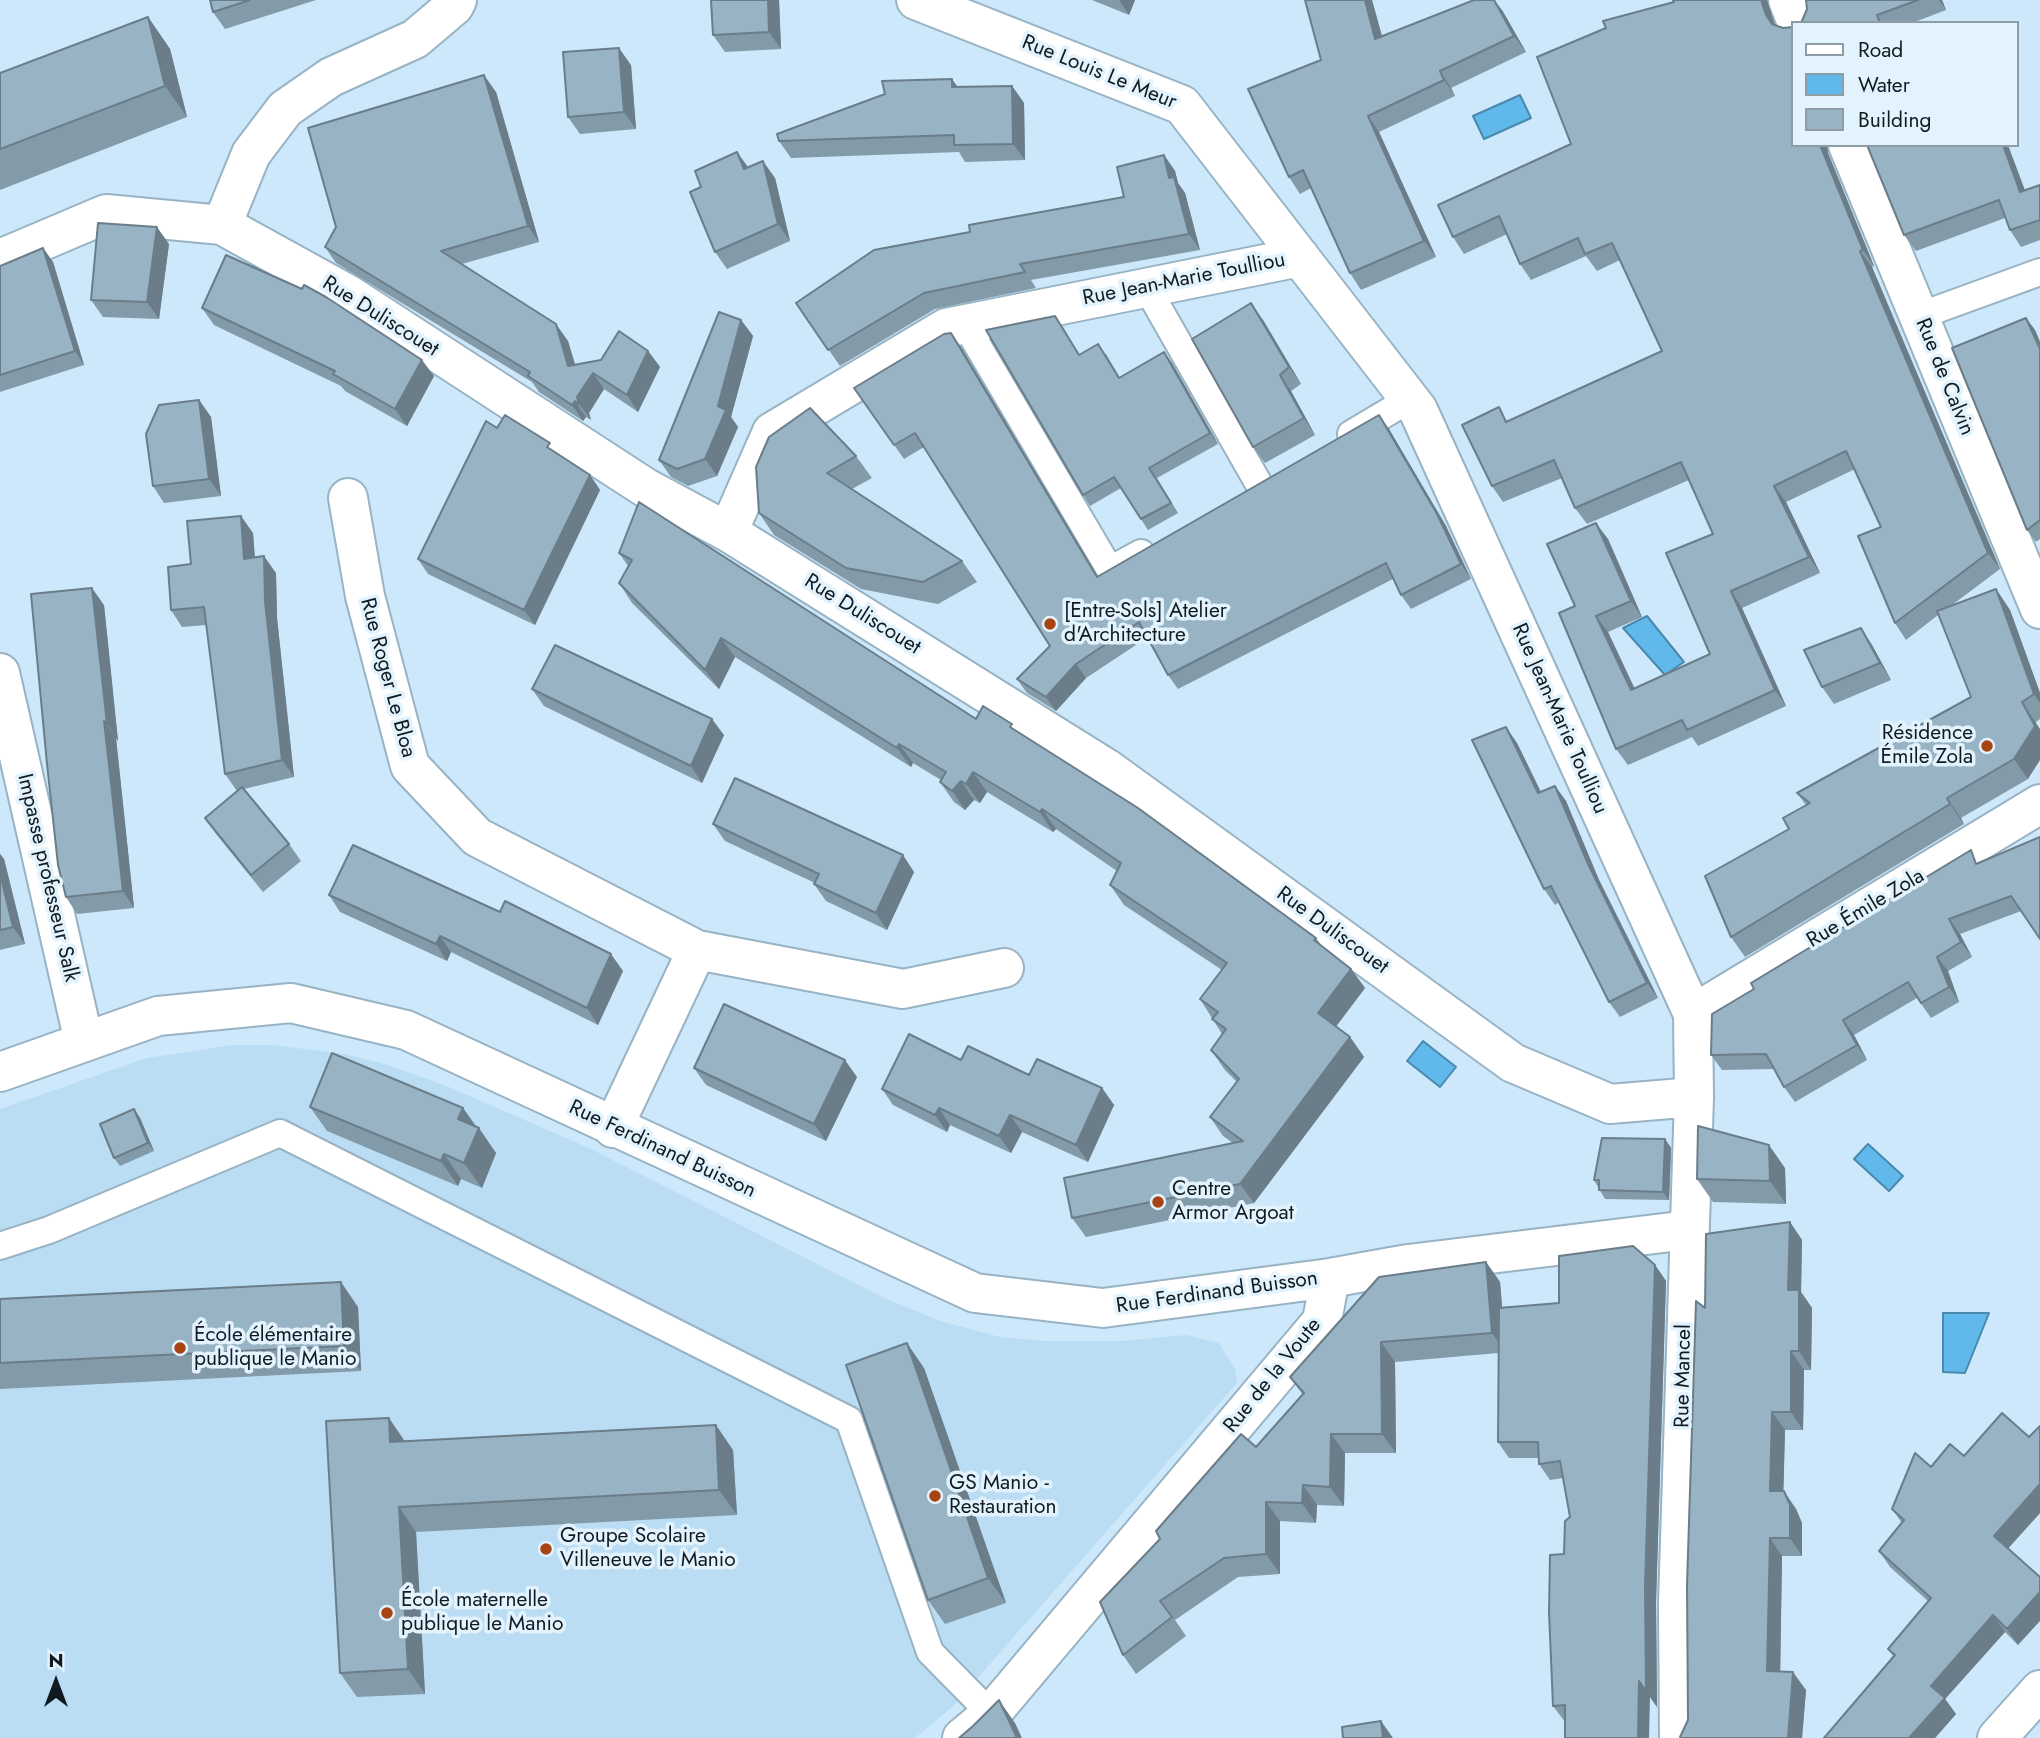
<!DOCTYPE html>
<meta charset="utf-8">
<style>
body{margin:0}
#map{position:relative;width:2040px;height:1738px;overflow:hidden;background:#cce8fa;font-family:Jost,sans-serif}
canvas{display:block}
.legend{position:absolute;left:1791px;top:21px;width:228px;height:126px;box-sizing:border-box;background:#e2f3fe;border:2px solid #8e9ca6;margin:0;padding:9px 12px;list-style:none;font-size:21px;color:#101a21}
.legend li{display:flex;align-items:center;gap:14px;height:35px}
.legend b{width:35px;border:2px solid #8e9ca6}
.north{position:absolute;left:21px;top:1647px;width:70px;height:70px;-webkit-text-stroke:5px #e2f3fe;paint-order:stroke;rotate:0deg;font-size:19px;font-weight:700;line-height:28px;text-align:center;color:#101a21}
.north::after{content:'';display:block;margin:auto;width:24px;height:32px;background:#101a21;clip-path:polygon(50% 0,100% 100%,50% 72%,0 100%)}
</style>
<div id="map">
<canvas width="2040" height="1738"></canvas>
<ul class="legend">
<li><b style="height:9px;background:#fff"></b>Road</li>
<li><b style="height:19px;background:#61b8ea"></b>Water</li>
<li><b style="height:19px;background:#98b3c4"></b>Building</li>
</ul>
<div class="north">N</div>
</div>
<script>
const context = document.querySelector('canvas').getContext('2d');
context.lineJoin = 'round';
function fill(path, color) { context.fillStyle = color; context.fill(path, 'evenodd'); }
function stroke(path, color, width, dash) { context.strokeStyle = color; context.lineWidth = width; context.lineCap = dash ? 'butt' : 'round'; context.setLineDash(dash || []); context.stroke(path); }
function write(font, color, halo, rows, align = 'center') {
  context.font = font + ' Jost,sans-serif'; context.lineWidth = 7; context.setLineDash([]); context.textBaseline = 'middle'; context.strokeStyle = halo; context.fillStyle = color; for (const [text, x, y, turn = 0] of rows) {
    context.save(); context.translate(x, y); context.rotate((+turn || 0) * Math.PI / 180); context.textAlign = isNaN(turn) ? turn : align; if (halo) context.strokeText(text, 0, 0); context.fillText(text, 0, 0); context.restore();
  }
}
fill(new Path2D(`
 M233 1045H273L344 1054 388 1065 449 1087 591 1149 880 1296 940 1321 1000 1337 1043 1341H1122L1186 1335 1219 1343 1235 1369 1237 1383 952 1707 915 1738H0V1109L147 1058Z`), '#baddf4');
const water = new Path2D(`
 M1520 95 1531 118 1484 139 1473 116Z
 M1647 616 1684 662 1665 675 1623 628Z
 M1423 1041 1456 1067 1440 1087 1407 1061Z
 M1868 1144 1903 1176 1889 1191 1854 1159Z
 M1943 1313H1989L1965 1373 1943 1372Z`);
fill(water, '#61b8ea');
stroke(water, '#4989ae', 2);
const lane = new Path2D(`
 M1147 288 1260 486
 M1919 316 2040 272
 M965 324 1110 570 1141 553
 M1351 434 1410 399
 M0 1246 49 1230 280 1133 849 1420 930 1652 991 1714`);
const street = new Path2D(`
 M916 0 1182 105 1418 410 1693 1014 1694 1097 1678 1603 1679 1738
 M1788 0 1797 23
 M1848 145 2040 609
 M222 225 251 154 285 109 331 77 415 39 454 6 457 0
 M0 259 106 214 222 225 349 295 646 488 728 532 1106 768 1513 1063 1610 1104 1694 1097
 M348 498 365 596 410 766 477 837 697 950 903 989 1004 968
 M728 532 772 432 946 328 1300 257
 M0 673 84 1042
 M1693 1014 2040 804
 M0 1072 158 1016 291 1003 406 1030 975 1293 1103 1308 1330 1278
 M613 1128 697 950
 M962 1738 991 1714 1322 1321 1330 1278 1408 1264 1688 1230
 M1997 1738 2040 1690`);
stroke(lane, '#98b3c4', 30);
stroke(street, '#98b3c4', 42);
stroke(lane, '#fff', 26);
stroke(street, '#fff', 38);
fill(new Path2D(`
 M210 0H316L225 29 213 12Z
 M711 0H779L781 49 725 52 713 35Z
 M1092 0H1135L1129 15Z
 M1372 0 1382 36 1502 10 1526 52 1451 88 1455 96 1379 132 1436 257 1361 290 1350 273 1311 188 1300 194 1289 177 1321 60Z
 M1673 0H1767L1775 25 1793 145H1827L1828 153 1874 266 1872 267 2000 569 1952 605 1996 589 2010 610 2040 693V719L2036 722 2028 779 1961 818 1964 824 1745 957 1731 937 1789 829 1806 805 1797 793 1971 697 1938 615 1906 640 1895 623 1881 527 1855 469 1786 502 1820 573 1742 608 1786 706 1698 746 1692 737 1628 765 1616 749 1575 606 1608 539 1642 617 1608 632 1635 689 1710 654 1713 534 1689 480 1587 524 1575 508 1562 478 1503 502 1492 486 1509 421 1662 351 1620 260 1597 271 1586 256 1531 280 1520 264 1507 234 1464 254 1453 237 1571 144 1674 2Z
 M1806 0H1942L1946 10 1912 23H1799L1802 21 1807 9Z
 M148 17 170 49 187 117 0 190V73Z
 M631 65 636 129 580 134 568 117Z
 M1012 86 1024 103 1025 160 965 162 959 152 791 158 779 141 958 87Z
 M496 92 539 242 462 264 568 341 575 364 648 351 660 367 638 412 604 389 589 413 591 420 586 417 583 421 539 392 532 382 336 263 325 247Z
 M737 152 748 167 775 178 790 241 727 269 715 252 701 187Z
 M1164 155 1175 171 1178 183 1185 193 1200 250 1031 280 1036 288 935 309 840 366 796 303 970 232 1124 197Z
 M2040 185V240L2021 247 2010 230 2005 218 1916 251 1904 235Z
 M169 244 159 319 103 317 91 300Z
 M43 248 53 262 84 365 0 392V266Z
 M302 289 434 376 407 426 345 391 341 386 214 325 202 308Z
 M2026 318 2035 330 2040 342V539L2036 542 2027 530Z
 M741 320 753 336 731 417 738 427 717 476 688 486 671 477 659 460Z
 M1263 320 1301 384 1291 391 1315 435 1265 463 1253 447Z
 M1063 327 1079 355 1106 354 1120 378 1164 352 1172 363 1218 444 1157 478 1178 513 1148 530 1121 488 1090 506 1083 495Z
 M961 347 1098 577 1389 429 1446 526 1471 579 1411 609 1401 595 1393 579 1178 689 1168 675 1148 637 1086 678 1056 711 1027 693 1017 679 1050 646 924 447 904 459 854 388Z
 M199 400 211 417 221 496 164 503 153 486Z
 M497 428 556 453 590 475 600 490 535 625 428 574 418 559Z
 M856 456 872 478 852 489 962 561 977 582 938 604 861 589 774 535 759 513Z
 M253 533 255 558 276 573 277 618 294 777 244 789 289 844 301 861 263 892 217 835 205 818 239 790 237 791 225 774 206 625 182 627 171 610 191 564Z
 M619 553 976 719 1018 733 1316 938 1322 946 1351 969 1365 988 1336 1026 1350 1037 1364 1057 1254 1203 1086 1237 1072 1218 1233 1143 1223 1136 1210 1117 1237 1082 1225 1070 1211 1050 1222 1034 1200 999 1222 970 1124 905 1110 885 1117 871 1056 829 1053 832 987 792 980 803 974 800 965 810 954 802 940 782 941 780 913 763 911 767 735 657 719 689 632 603 619 583 628 566Z
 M104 605 118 741 116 738 134 908 77 914 66 897Z
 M1872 645 1891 680 1834 704 1822 687Z
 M532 689 724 735 702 783 544 706Z
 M1517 743 1541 792 1555 786 1566 801 1599 880 1658 998 1620 1017 1609 1002 1559 902 1555 905 1544 889Z
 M713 824 914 872 887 930 826 901 814 884 815 883 725 841Z
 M2040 837 2021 911 1960 934 1972 957 1948 971 1959 1002 1931 1018 1917 998 1854 1035 1867 1060 1795 1102 1784 1087 1774 1069 1722 1070 1711 1055 1979 863Z
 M0 854 4 859 25 944 0 950Z
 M329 895 623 971 598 1025 451 952 447 961 340 912Z
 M961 1060 1029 1075 1102 1088 1114 1105 1088 1162 1022 1132 1011 1153 950 1125 947 1132 893 1105 882 1089Z
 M694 1068 857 1077 826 1141 706 1085Z
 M310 1107 463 1108 496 1153 482 1188 461 1179 458 1186 327 1131Z
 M134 1109 140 1118 154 1151 120 1166 114 1158Z
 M1665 1139 1671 1148 1669 1200 1605 1199 1594 1180Z
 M1785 1168 1786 1204 1713 1202 1697 1179Z
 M1790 1222 1802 1240 1801 1292 1812 1308 1811 1370H1804L1803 1430H1785L1783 1491 1796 1509 1802 1523V1556H1782L1780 1671 1806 1690 1802 1738H1680L1688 1720 1705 1308Z
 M1486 1262 1500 1282 1502 1307 1559 1303 1655 1265 1666 1281 1656 1602 1657 1707 1650 1697 1565 1722 1553 1706 1564 1554 1570 1517 1563 1478 1550 1480 1539 1464V1458H1509L1498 1442V1353L1395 1362 1396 1453H1345L1344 1506 1317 1505 1316 1523 1280 1521V1574L1238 1577 1175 1620 1186 1636 1136 1674 1123 1655 1256 1447 1303 1395 1290 1377Z
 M0 1299 358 1307 361 1371 0 1389Z
 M924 1368 1006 1603 945 1624 928 1600Z
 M2040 1426V1513L2008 1548 2018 1645 2005 1632 1945 1699 1956 1714 1935 1738H1824L1893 1656 1888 1649 1928 1601 1890 1567 1879 1551 1902 1523 1892 1509 1931 1467 2029 1437Z
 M405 1441 733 1450 737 1515 416 1532 425 1694 357 1697 340 1673Z`), '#839aa9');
fill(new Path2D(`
 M768 0H779L781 49 769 32Z
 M1119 0H1135L1129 15Z
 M1365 0H1372L1387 55 1375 39Z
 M1494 0 1502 10 1526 52 1514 36Z
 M1761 0H1767L1777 32 1766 15Z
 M1939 0H1942L1946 10Z
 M148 17 170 49 187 117 165 86Z
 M619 48 631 65 636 129 624 112Z
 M1440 71 1451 88 1455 96 1444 80Z
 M484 75 496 92 539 242 528 226Z
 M952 79 964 96 952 87Z
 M1012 86 1024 103 1025 160 1013 144Z
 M1368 116 1379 132 1436 257 1424 241Z
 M1820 145H1827L1828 153 1874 266 1863 250Z
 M2003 145H2008L2032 209 2020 192Z
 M737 152 749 169H744Z
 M1164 155 1175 171 1178 183 1185 193 1200 250 1189 234 1169 178Z
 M763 161 775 178 790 241 778 224Z
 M157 227 169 244 159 319 147 302Z
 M43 248 53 262 84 365 75 351Z
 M1860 251 1872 267 2000 569 1988 553Z
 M1251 303 1263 320 1301 384 1289 367Z
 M2026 318 2035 330 2040 342V349Z
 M741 320 753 336 731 417 738 427 717 476 705 459 718 406Z
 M556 324 568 341 580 382 568 366Z
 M951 333 961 347 1107 592 1097 577Z
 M648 351 660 367 638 412 627 395Z
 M1164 352 1172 363 1218 444 1210 433Z
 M422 360 434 376 407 426 395 409Z
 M593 373 604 389 589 413 591 420 579 404 577 397Z
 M1280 375 1291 391 1315 435 1304 418Z
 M199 400 211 417 221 496 209 479Z
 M575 401 586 417 583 421 572 405Z
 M1379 415 1389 429 1446 526 1471 579 1461 564Z
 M590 475 600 490 535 625 524 610Z
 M1774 486 1786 502 1820 573 1809 557Z
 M241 516 253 533 256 576 244 559Z
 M1596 523 1608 539 1642 617 1631 601Z
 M264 556 276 573 277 618 294 777 282 760 265 601Z
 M92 588 104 605 118 741 107 724Z
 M1996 589 2010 610 2040 693V703L2034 694Z
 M1731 591 1742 608 1786 706 1775 690Z
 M1596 616 1608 632 1643 707 1631 690Z
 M1861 628 1872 645 1891 680 1880 663Z
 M721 638 735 657 719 689 705 670Z
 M1076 664 1086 678 1056 711 1046 697Z
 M2022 702 2040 729V760L2028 779 2014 759Z
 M712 719 724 735 702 783 691 766Z
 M104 721 116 738 134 908 123 891Z
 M1506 727 1517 743 1549 809 1538 793Z
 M899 744 913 763 911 767 897 748Z
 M973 772 987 792 980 803 966 784Z
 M961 781 974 800 965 810 952 791Z
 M1555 786 1566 801 1599 880 1658 998 1647 983 1588 864Z
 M1947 798 1961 818 1964 824 1950 804Z
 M1042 809 1056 829 1053 832 1040 812Z
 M0 854 4 859 25 944 13 927 0 874Z
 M903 855 914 872 887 930 876 913Z
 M1949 919 1960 934 1972 957 1961 942Z
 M440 936 451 952 447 961 436 944Z
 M611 954 623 971 598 1025 587 1008Z
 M1937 957 1948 971 1959 1002 1949 987Z
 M1351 969 1365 988 1332 1032 1318 1013Z
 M1843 1020 1854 1035 1867 1060 1857 1045Z
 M1350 1037 1364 1057 1254 1203 1240 1184Z
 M845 1060 857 1077 826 1141 814 1124Z
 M1102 1088 1114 1105 1088 1162 1076 1145Z
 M463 1108 478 1130 479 1128 496 1153 482 1188 464 1163 458 1119Z
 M939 1108 950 1125 947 1132 935 1115Z
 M134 1109 140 1118 154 1151 148 1143Z
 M1010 1115 1022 1132 1011 1153 999 1136Z
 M1665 1139 1671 1148 1669 1200 1663 1192Z
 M1769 1145 1785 1168 1786 1204 1770 1181Z
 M444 1154 461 1179 458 1186 441 1161Z
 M1790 1222 1802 1240 1801 1292 1812 1308 1811 1370 1799 1351 1788 1290Z
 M1486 1262 1500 1282 1506 1353 1492 1333Z
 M1655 1265 1666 1281 1656 1602 1657 1707 1646 1691 1645 1586Z
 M341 1282 358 1307 361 1371 344 1346Z
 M1381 1342 1395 1362 1396 1453 1382 1434Z
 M907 1343 924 1368 1006 1603 988 1578Z
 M1791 1351 1804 1370 1803 1430 1791 1412Z
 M1772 1412 1785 1430 1783 1509 1770 1491Z
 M389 1418 406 1443 390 1442Z
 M716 1425 733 1450 737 1515 719 1490Z
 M1331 1434 1345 1453 1344 1506 1330 1487Z
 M2040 1484V1513L2005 1552 1994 1536Z
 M1303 1485 1317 1505 1316 1523 1302 1503Z
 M1784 1491 1796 1509 1802 1523V1556L1790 1538Z
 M1266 1502 1280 1521V1574L1266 1554Z
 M399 1507 416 1532 425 1694 408 1669Z
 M1770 1538 1782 1556 1780 1689 1767 1671Z
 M2040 1592V1621L2018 1645 2007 1629Z
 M1993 1615 2005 1632 1945 1699 1956 1714 1935 1738H1909L1931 1686Z
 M1793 1672 1806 1690 1802 1738H1788Z
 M1639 1681 1650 1697 1649 1738H1638Z
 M999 1700 1015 1723 1022 1738H1017Z
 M1381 1721 1393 1738H1383Z`), '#6a7d89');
const building = new Path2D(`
 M210 0H250L213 12Z
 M711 0H768L769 32 713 35Z
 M1305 0H1365L1375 39 1474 0H1494L1514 36 1440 71 1444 80 1368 116 1424 241 1350 273 1303 170 1289 177 1248 89 1321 60Z
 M1673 0H1761L1766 15 1772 24 1783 28 1793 27V145H1820L1863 250 1860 251 1988 553 1895 623 1858 536 1881 527 1846 451 1774 486 1809 557 1731 591 1775 690 1687 730 1682 720 1616 749 1559 613 1575 606 1547 544 1596 523 1631 601 1596 616 1631 690 1710 654 1666 553 1713 534 1681 462 1575 508 1554 460 1492 486 1462 425 1499 407 1506 422 1662 351 1612 243 1585 254 1578 238 1520 264 1499 216 1453 237 1438 205 1571 144 1537 57 1606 28 1603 21 1674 2Z
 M1806 0H1918L1877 15 1880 23H1799L1802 21 1807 9Z
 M148 17 165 86 0 149V73Z
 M619 48 624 112 568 117 563 52Z
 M484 75 528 226 441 251 556 324 568 366 601 360 619 331 648 351 627 395 593 373 577 397 579 404 575 401 572 405 528 376 530 372 325 247 336 227 308 128Z
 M952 79V87L1012 86 1013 144 954 145V135L779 141 777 134 885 94 882 81Z
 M1867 145H2003L2020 192 2040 185V220L2010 230 1999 200 1904 235Z
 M737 152 744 169 763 161 778 224 715 252 690 192 701 187 695 171Z
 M1164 155 1169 178 1174 177 1189 234 1020 264 1025 272 924 293 828 350 796 303 874 250 970 232 969 225 1124 197 1117 167Z
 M98 223 157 227 147 302 91 300Z
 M43 248 75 351 0 375V266Z
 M226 255 302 289 304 285 326 297 422 360 395 409 333 374 335 371 202 308Z
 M1251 303 1289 367 1280 375 1304 418 1253 447 1192 339Z
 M719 312 741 320 718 406 726 410 705 459 677 469 659 460Z
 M1055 316 1079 355 1098 344 1119 378 1164 352 1210 433 1149 468 1171 503 1141 519 1114 477 1083 495 986 330Z
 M2026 318 2040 349V520L2027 530 1952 348Z
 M951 333 1097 577 1379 415 1436 512 1461 564 1401 595 1386 563 1168 675 1139 622 1076 664 1046 697 1017 679 1050 646 915 433 894 445 854 388 944 334Z
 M199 400 209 479 153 486 146 434 159 405Z
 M810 408 856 456 827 473 962 561 923 582 846 568 759 513 756 467 769 437Z
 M505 415 550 443 547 447 590 475 524 610 418 559 486 421 497 428Z
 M639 502 976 719 983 706 1012 724 1010 727 1138 808 1316 938 1314 940 1351 969 1318 1013 1350 1037 1240 1184 1072 1218 1064 1178 1243 1141 1210 1117 1239 1079 1211 1050 1226 1029 1212 1019 1218 1012 1200 999 1227 963 1110 885 1121 863 1042 809 1040 812 973 772 966 784 961 781 952 791 940 782 946 772 899 744 897 748 721 638 705 670 619 583 632 560 619 553Z
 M241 516 244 559 264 556 265 601 282 760 225 774 204 607 171 610 168 567 191 564 187 521Z
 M92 588 107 724 104 721 123 891 66 897 58 865 47 764 31 594Z
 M1996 589 2034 694 2022 702 2035 726 2014 759 1947 798 1950 804 1731 937 1705 876 1789 829 1783 818 1810 803 1797 793 1971 697 1937 611Z
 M1861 628 1880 663 1822 687 1804 650Z
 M555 645 712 719 691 766 532 689Z
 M1506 727 1538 793 1555 786 1588 864 1647 983 1609 1002 1551 886 1544 889 1472 740Z
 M735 778 903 855 876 913 814 884 819 874 713 824Z
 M242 787 289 844 251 875 205 818Z
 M2040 837V939L2011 896 1949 919 1961 942 1937 957 1949 987 1921 1003 1908 982 1843 1020 1857 1045 1784 1087 1766 1054 1711 1055 1712 1014 1754 989 1751 983 1971 850 1976 864Z
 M353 845 500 912 505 901 611 954 587 1008 440 936 436 944 329 895Z
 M0 874 13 927 0 930Z
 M724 1004 845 1060 814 1124 694 1068Z
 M909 1034 961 1060 968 1046 1029 1075 1037 1059 1102 1088 1076 1145 1010 1115 999 1136 939 1108 935 1115 882 1089Z
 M332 1053 463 1108 458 1119 479 1128 464 1163 444 1154 441 1161 310 1107Z
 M134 1109 148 1143 114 1158 100 1124Z
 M1698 1126 1769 1145 1770 1181 1697 1179Z
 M1602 1138 1665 1139 1663 1192 1599 1190V1180H1594Z
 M1790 1222 1788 1290H1799V1351H1791V1412H1772L1770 1491H1784L1790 1505V1538H1770L1767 1671 1793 1672 1788 1738H1681L1680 1737 1688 1720 1687 1585 1696 1301 1705 1308 1706 1234Z
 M1633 1246 1655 1265 1645 1586 1646 1691 1639 1681 1638 1738H1565V1705L1553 1706 1549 1612 1550 1555 1564 1554 1565 1521 1570 1517 1560 1461 1539 1464 1538 1442H1498L1499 1308 1559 1303V1256Z
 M1486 1262 1492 1333 1381 1342 1382 1434H1331L1330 1487 1303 1485 1302 1503 1266 1502V1554L1224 1558 1160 1601 1172 1617 1123 1655 1100 1602 1160 1539 1156 1531 1241 1434 1256 1447 1304 1393 1290 1377 1379 1277Z
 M341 1282 344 1346 0 1363V1299Z
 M907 1343 988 1578 928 1600 846 1365Z
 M2002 1413 2029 1437 2040 1426V1484L1994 1536 2040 1577V1592L2007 1629 1993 1615 1931 1686 1945 1698 1909 1738H1824L1895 1655 1888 1649 1931 1598 1879 1551 1904 1520 1892 1509 1915 1453 1931 1467 1950 1444 1964 1456Z
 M389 1418 390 1442 716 1425 719 1490 399 1507 408 1669 340 1673 326 1421Z
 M999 1700 1017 1738H959L973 1726Z
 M1381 1721 1383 1738H1343L1342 1727Z`);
fill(building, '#98b3c4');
stroke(building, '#6a7d89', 2);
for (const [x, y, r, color] of [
 [1050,624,7,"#a84413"],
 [1987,746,7,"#a84413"],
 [1158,1202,7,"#a84413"],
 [180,1348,7,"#a84413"],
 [935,1496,7,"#a84413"],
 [546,1549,7,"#a84413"],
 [387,1613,7,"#a84413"]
]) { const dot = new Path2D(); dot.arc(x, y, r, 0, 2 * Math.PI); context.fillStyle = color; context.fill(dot); stroke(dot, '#e2f3fe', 2.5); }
write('21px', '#101a21', '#e2f3fe', [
 ["Rue Louis Le Meur",1099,73,22],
 ["Rue Jean-Marie Toulliou",1184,280,-11],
 ["Rue Duliscouet",380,317,32],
 ["Rue de Calvin",1944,377,68],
 ["Rue Duliscouet",862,615,32],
 ["Rue Roger Le Bloa",387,678,75],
 ["Rue Jean-Marie Toulliou",1559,719,66],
 ["Impasse professeur Salk",47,878,77],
 ["Rue Émile Zola",1866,909,-31],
 ["Rue Duliscouet",1332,931,36],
 ["Rue Ferdinand Buisson",662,1150,25],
 ["Rue Ferdinand Buisson",1217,1293,-8],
 ["Rue de la Voute",1273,1376,-51],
 ["Rue Mancel",1684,1376,-89]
]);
write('21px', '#101a21', '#e2f3fe', [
 ["[Entre-Sols] Atelier",1064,612],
 ["d'Architecture",1064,636],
 ["Résidence",1973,734,"right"],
 ["Émile Zola",1973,758,"right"],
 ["Centre",1172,1190],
 ["Armor Argoat",1172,1214],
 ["École élémentaire",194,1336],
 ["publique le Manio",194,1360],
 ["GS Manio -",949,1484],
 ["Restauration",949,1508],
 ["Groupe Scolaire",560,1537],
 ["Villeneuve le Manio",560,1561],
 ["École maternelle",401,1601],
 ["publique le Manio",401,1625]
], 'left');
</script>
